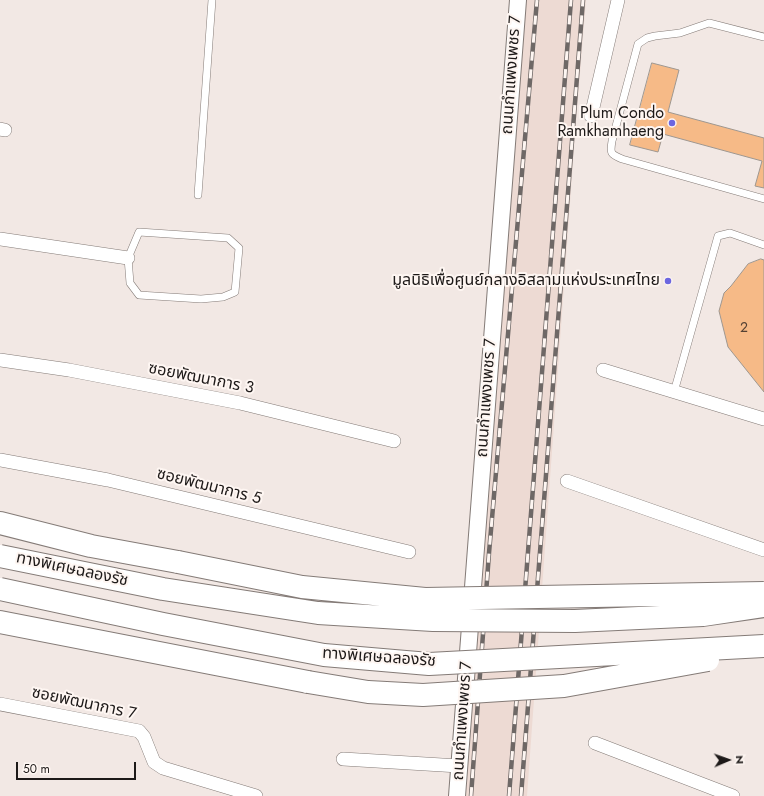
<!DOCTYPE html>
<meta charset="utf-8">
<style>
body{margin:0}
#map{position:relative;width:764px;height:796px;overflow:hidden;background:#f2e8e4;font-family:Jost,sans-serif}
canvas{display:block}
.north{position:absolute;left:708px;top:740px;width:40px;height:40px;-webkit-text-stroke:3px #fef6f2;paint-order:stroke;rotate:88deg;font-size:11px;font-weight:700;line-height:16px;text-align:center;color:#1d1918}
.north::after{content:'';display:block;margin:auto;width:14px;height:18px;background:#1d1918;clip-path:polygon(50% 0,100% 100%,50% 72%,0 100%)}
.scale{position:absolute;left:16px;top:762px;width:120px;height:18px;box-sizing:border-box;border:2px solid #1d1918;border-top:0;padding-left:5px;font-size:12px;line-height:14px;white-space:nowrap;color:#1d1918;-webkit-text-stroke:3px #fef6f2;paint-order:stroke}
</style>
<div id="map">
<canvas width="764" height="796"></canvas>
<div class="north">N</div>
<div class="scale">50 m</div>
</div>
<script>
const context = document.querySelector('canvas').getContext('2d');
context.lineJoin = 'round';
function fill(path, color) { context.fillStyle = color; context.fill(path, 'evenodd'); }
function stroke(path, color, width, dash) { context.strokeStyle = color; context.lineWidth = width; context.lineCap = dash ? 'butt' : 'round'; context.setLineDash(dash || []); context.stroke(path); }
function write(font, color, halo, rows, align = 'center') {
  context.font = font + ' Jost,"Noto Sans Thai",sans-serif'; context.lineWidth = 4; context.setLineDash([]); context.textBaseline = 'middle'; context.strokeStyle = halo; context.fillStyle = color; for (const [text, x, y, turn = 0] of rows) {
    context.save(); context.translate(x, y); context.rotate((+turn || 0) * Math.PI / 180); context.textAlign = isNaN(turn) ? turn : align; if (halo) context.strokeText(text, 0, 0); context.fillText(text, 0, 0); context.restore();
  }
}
fill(new Path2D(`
 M526 0H586L575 134 527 796H464Z`), '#eddad3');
const building = new Path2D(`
 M652 63 679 70 668 112 764 138V188L755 186 762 161 663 134 658 152 630 145Z
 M761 259 764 260V392L728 347 719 311 724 293 731 286 748 264Z`);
fill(building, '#f6ba87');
stroke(building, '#9e9790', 1);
const service = new Path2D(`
 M764 37 709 23 680 33 655 36 647 38 638 44 612 141C610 153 610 154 622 159L764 199
 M198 195 212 0
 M139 232 228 238 239 248 235 292 223 297 201 299 139 295 130 283 128 258Z
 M674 392 718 236 730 233 764 245`);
const minor = new Path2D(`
 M591 116 618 0
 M0 129 5 130
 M0 239 128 258
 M0 360 69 370 240 403 394 441
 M603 370 764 419
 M0 460 108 480 409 552
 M567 481 764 550
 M0 704 139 731 144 737 154 762 163 768 256 796
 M595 743 733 796
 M343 759 459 766`);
const tertiary = new Path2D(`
 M457 796 518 0`);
const motorway = new Path2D(`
 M0 523 91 546 178 562
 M0 622 308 682`);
stroke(service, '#847b77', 8);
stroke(minor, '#847b77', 14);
stroke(tertiary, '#847b77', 18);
stroke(motorway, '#847b77', 24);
stroke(service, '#fff', 7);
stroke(minor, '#fff', 13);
stroke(tertiary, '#fff', 16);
stroke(motorway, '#fff', 22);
const rail = new Path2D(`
 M471 796 489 553 537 0
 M509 796 571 0
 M521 796 583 0`);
stroke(rail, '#6e6866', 4.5);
stroke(rail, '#fef6f2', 3, [9]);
const motorwayBridge = new Path2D(`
 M0 556 163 589 318 613 433 620 575 621 703 615 764 606
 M178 562 302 587 425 599 764 593
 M0 589 163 624 324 655 429 664 764 646
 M308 682 368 692 423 695 564 686 708 660`);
stroke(motorwayBridge, '#847b77', 24, []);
stroke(motorwayBridge, '#fff', 22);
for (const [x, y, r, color] of [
 [672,123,4,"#6c66e0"],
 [668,281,4,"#6c66e0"]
]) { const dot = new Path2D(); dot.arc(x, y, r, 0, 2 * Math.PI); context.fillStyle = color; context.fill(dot); stroke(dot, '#fef6f2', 1.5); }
write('14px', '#534134', null, [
 ["2",744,329]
]);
write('16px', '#1d1918', '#fef6f2', [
 ["ถนนกำแพงเพชร 7",512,75,-86],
 ["ซอยพัฒนาการ 3",201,379,11],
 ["ถนนกำแพงเพชร 7",487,398,-86],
 ["ซอยพัฒนาการ 5",209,487,14],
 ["ทางพิเศษฉลองรัช",72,570,12],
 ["ทางพิเศษฉลองรัช",379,658,4],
 ["ซอยพัฒนาการ 7",84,704,12],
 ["ถนนกำแพงเพชร 7",463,721,-86]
]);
write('16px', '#1d1918', '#fef6f2', [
 ["Plum Condo",664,114],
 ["Ramkhamhaeng",664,132],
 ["มูลนิธิเพื่อศูนย์กลางอิสลามแห่งประเทศไทย",660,281]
], 'right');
</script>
